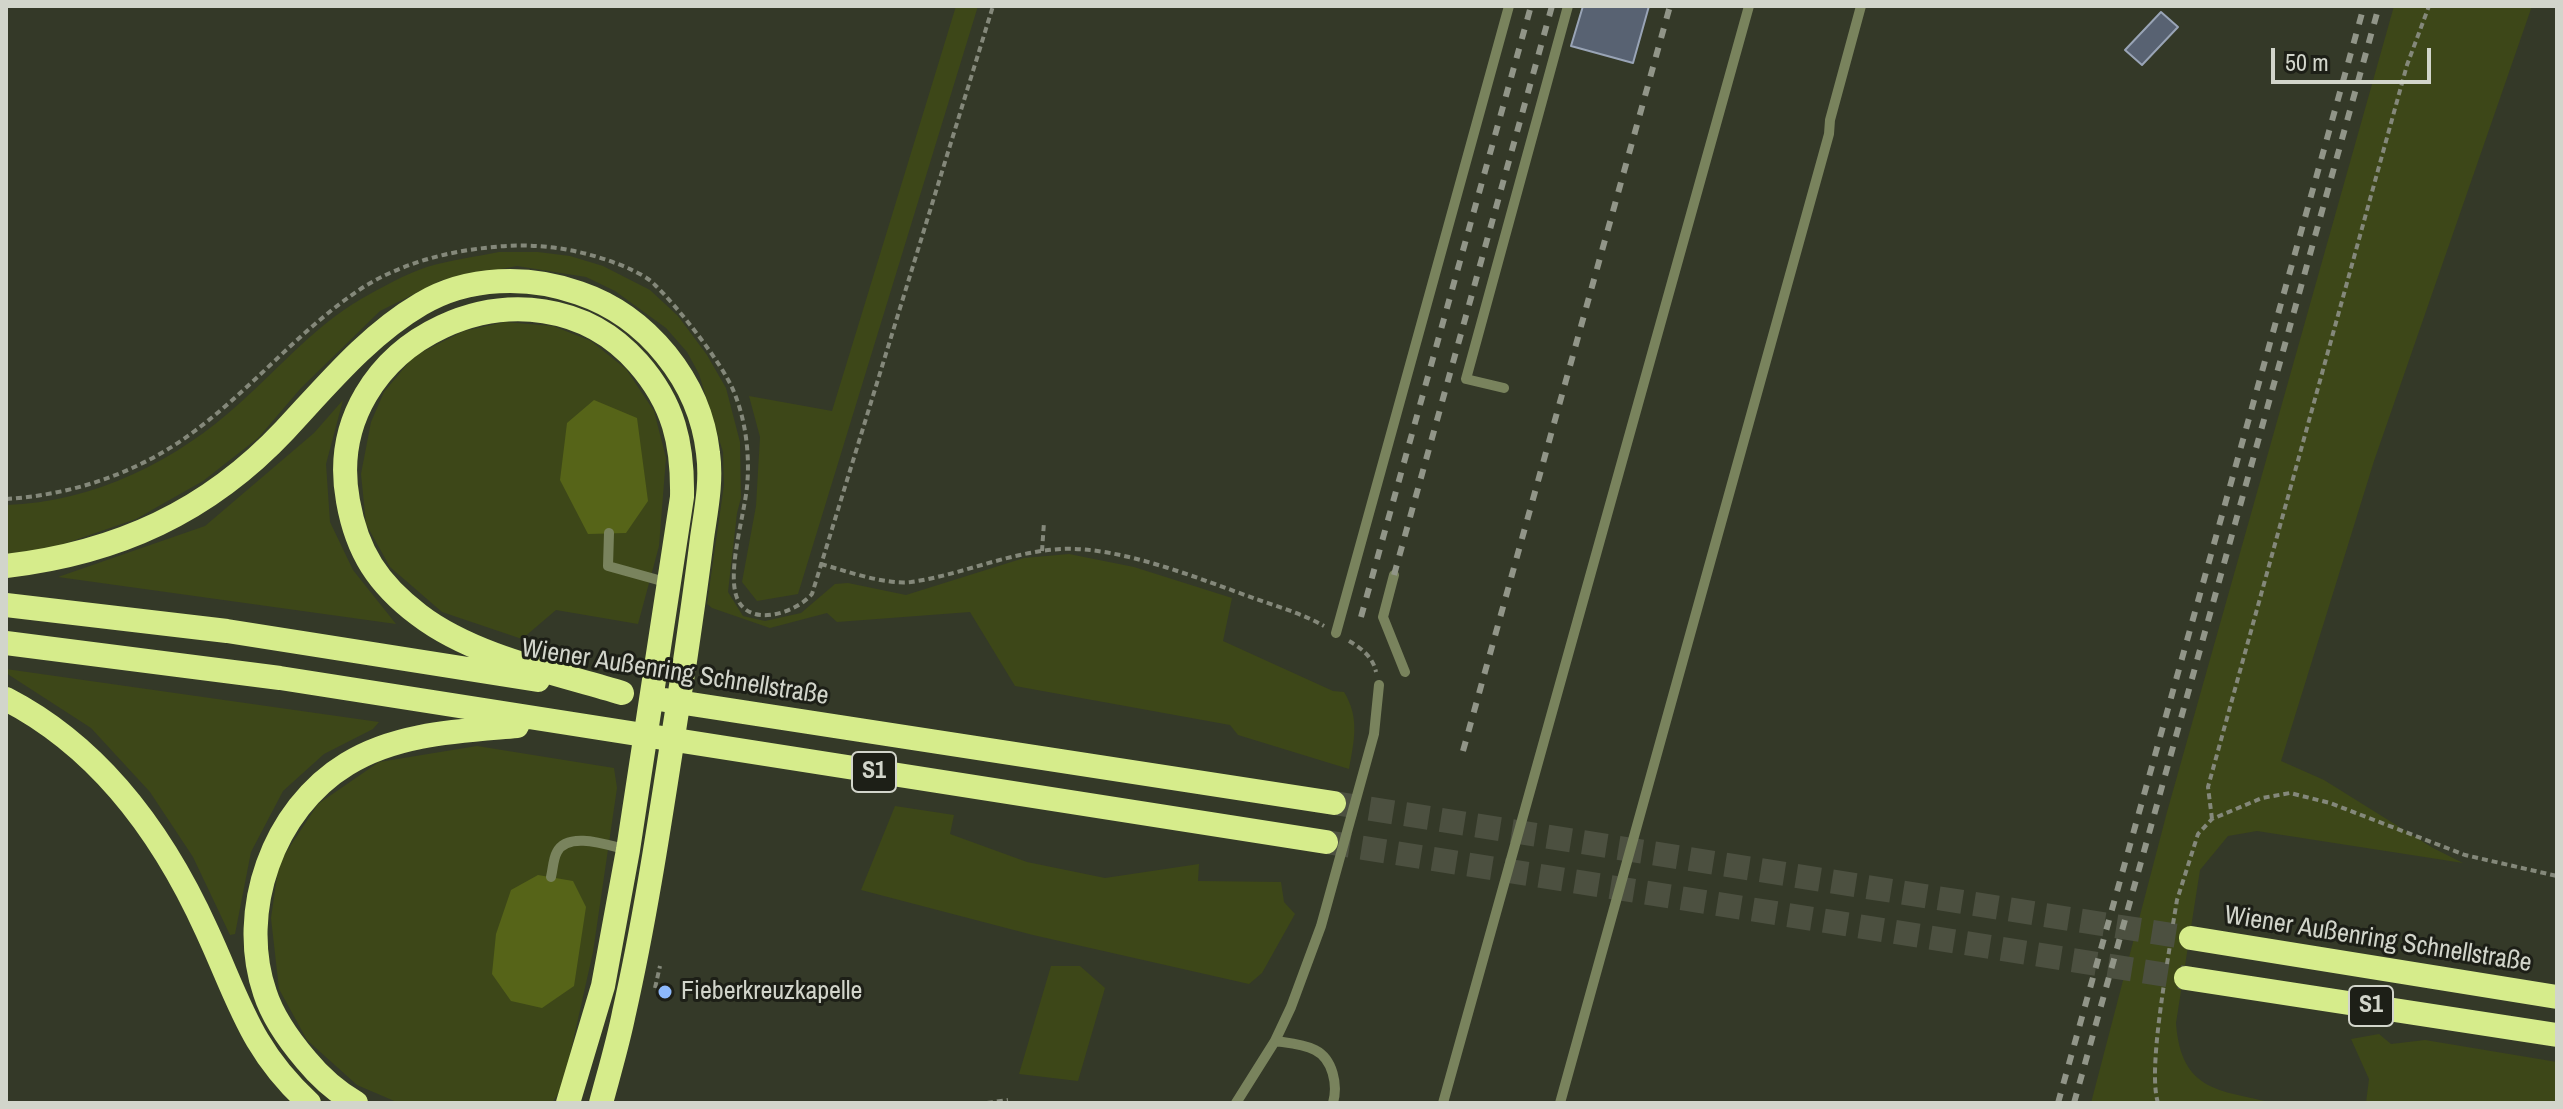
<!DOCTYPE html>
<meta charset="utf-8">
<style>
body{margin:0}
#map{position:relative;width:2563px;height:1109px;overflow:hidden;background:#343928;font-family:"Archivo Narrow",sans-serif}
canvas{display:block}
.frame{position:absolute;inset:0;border:8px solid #d2d5cb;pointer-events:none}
.scale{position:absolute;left:2271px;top:48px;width:160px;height:36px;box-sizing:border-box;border:4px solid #d2d5cb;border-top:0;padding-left:10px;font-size:24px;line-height:28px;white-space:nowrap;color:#d2d5cb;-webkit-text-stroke:6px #1d1f17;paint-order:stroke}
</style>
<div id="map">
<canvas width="2563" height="1109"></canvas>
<div class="frame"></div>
<div class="scale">50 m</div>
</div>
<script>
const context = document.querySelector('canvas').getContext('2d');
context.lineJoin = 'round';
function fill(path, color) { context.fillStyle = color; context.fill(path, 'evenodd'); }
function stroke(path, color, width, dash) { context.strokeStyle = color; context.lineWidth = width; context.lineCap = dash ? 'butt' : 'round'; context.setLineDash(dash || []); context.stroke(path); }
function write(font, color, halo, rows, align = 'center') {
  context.font = font + ' "Archivo Narrow",sans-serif'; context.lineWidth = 6; context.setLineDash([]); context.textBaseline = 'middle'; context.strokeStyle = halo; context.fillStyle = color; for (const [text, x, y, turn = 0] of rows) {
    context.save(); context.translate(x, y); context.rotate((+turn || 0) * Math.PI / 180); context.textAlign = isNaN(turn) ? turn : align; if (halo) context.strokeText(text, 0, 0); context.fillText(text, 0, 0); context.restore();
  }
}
fill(new Path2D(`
 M956 6H978L798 594 757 601 742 582 756 506 760 437 749 396 832 411Z
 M2394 6H2532L2374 461 2281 761 2324 780 2433 848 2463 863 2257 831 2228 836 2200 870 2176 1023C2181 1091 2218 1090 2274 1103H2091L2167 812Z
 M499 252H538L570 256 603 266 650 290 678 316 707 355 726 388 740 442 741 498 737 513 728 592 743 616 765 621 801 613 835 584 848 583 906 595 1024 558 1069 554 1134 567 1232 598 1223 641 1333 691 1344 692C1360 718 1354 741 1349 769L1238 735 1230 725 1015 686 970 612 837 622 827 613 770 628 712 608 707 604 724 485 723 452 699 374 687 352 666 328 615 291 586 277 517 266 442 280 380 311 301 388 258 438 203 481 136 519 52 548 6 554V505C94 502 177 461 241 402 280 367 315 326 361 299 381 288 405 274 427 267 450 260 475 257 499 252Z
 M505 322 553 326 591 341 626 369 654 411 666 458 659 546 638 624 556 610 522 639 442 612 390 567 366 524 361 474 371 422 384 392 414 356 464 331Z
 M343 400 326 464 330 522 353 570 396 624 58 577 205 526 314 433Z
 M6 669 379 722 373 729 324 754 283 791 251 852 235 934 230 935 193 857 150 792 91 728 6 673Z
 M477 746 614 768 617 788 593 952 563 1086 552 1103H399L357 1085 307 1040 279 989 271 918 279 863 318 804 379 762Z
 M895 806 954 815 950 834 1027 862 1105 878 1199 864 1198 881 1281 882 1284 902 1295 914 1262 973 1249 984 1033 935 861 890Z
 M1051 966H1080L1105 988 1078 1081 1019 1074Z
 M2379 1034 2391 1044 2425 1040 2557 1062V1103H2366L2369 1079 2351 1039Z`), '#3d4718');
fill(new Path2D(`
 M594 400 637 418 648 501 626 533 588 534 560 480 567 423Z
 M538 875 573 881 586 907 574 986 542 1008 511 1001 492 974 496 934 511 890Z`), '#566418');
const building = new Path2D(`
 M1583 6H1649L1633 63 1571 46Z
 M2161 12 2178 27 2142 65 2125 50Z`);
fill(building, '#586272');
stroke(building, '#99a4b6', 2);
stroke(new Path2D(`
 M1334 803 2191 938
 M1326 842 2186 978`), '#4c5040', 24, [24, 12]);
stroke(new Path2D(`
 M6 499C72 495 138 473 192 433 252 389 300 329 362 288 402 263 448 251 494 247 540 242 587 250 630 269 638 273 649 278 655 285 677 306 723 364 734 392 746 421 750 456 747 487 744 516 728 568 736 595 746 629 795 614 812 594L993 6
 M1042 551 1044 522
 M821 564C846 571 885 585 911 582 961 575 1009 552 1061 549 1120 546 1200 579 1256 599 1279 607 1303 614 1324 626
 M1349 641C1361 648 1373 657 1376 672
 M2212 819 2208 787 2407 65 2429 6
 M2173 924 2177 900 2198 834 2212 819 2262 798 2290 793 2330 803 2465 855 2557 876
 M2167 964 2170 945
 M655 988 660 966
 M987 1103 1008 1100
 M2158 1103C2150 1078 2160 1012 2164 984`), '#84887a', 4, [6, 4]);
stroke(new Path2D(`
 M1504 388 1466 379 1568 6
 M609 533 608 566 669 583
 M1394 575 1383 617 1405 672
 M1336 633 1509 6
 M551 877C553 869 553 859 557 852 568 830 610 846 628 850
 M1275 1041C1288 1043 1303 1044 1315 1050 1333 1059 1338 1085 1333 1103
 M1236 1103 1275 1041 1291 1007 1321 926 1374 734 1379 685
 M1443 1103 1749 6
 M1560 1103 1829 134 1830 120 1861 6`), '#79835d', 10);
stroke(new Path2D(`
 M6 566C117 553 208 512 285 430 327 385 368 335 421 304 468 276 529 275 579 293 647 316 700 381 708 453 712 482 706 510 702 538 697 579 691 620 685 661 666 778 650 898 624 1013 618 1043 609 1073 601 1103
 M6 605 227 631 538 680
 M6 643 280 678 1326 842
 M6 699C101 748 164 836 207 931 239 1000 250 1049 309 1103
 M665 700 1334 803
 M2191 938 2557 997
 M2186 978 2557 1035
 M356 1103C337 1092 320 1077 306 1060 289 1040 273 1018 265 993 237 911 273 809 347 764 397 733 460 731 517 726
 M568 1103 603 986 628 850 682 497C683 444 674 404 638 363 533 243 318 340 348 501 357 552 378 584 419 615 474 657 557 673 622 693`), '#d6ec8b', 24);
stroke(new Path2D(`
 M1394 575 1552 6
 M1361 617 1531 6
 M1463 751 1670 6
 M2058 1103 2364 6
 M2074 1103 2379 6`), '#919588', 6, [10, 10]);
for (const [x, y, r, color] of [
 [665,992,8,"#8db9fc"]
]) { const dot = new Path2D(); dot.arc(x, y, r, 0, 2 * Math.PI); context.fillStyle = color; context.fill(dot); stroke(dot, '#1d1f17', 3); }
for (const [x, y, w] of [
 [874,772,44],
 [2371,1006,44]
]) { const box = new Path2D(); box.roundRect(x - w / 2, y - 20, w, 40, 6); context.fillStyle = '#1d1f17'; context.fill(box); stroke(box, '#d2d5cb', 2); }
write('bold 24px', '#d2d5cb', null, [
 ["S1",874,772],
 ["S1",2371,1006]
]);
write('26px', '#d2d5cb', '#1d1f17', [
 ["Wiener Außenring Schnellstraße",675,673,9],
 ["Wiener Außenring Schnellstraße",2378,940,9]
]);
write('26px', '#d2d5cb', '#1d1f17', [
 ["Fieberkreuzkapelle",681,992]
], 'left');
</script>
